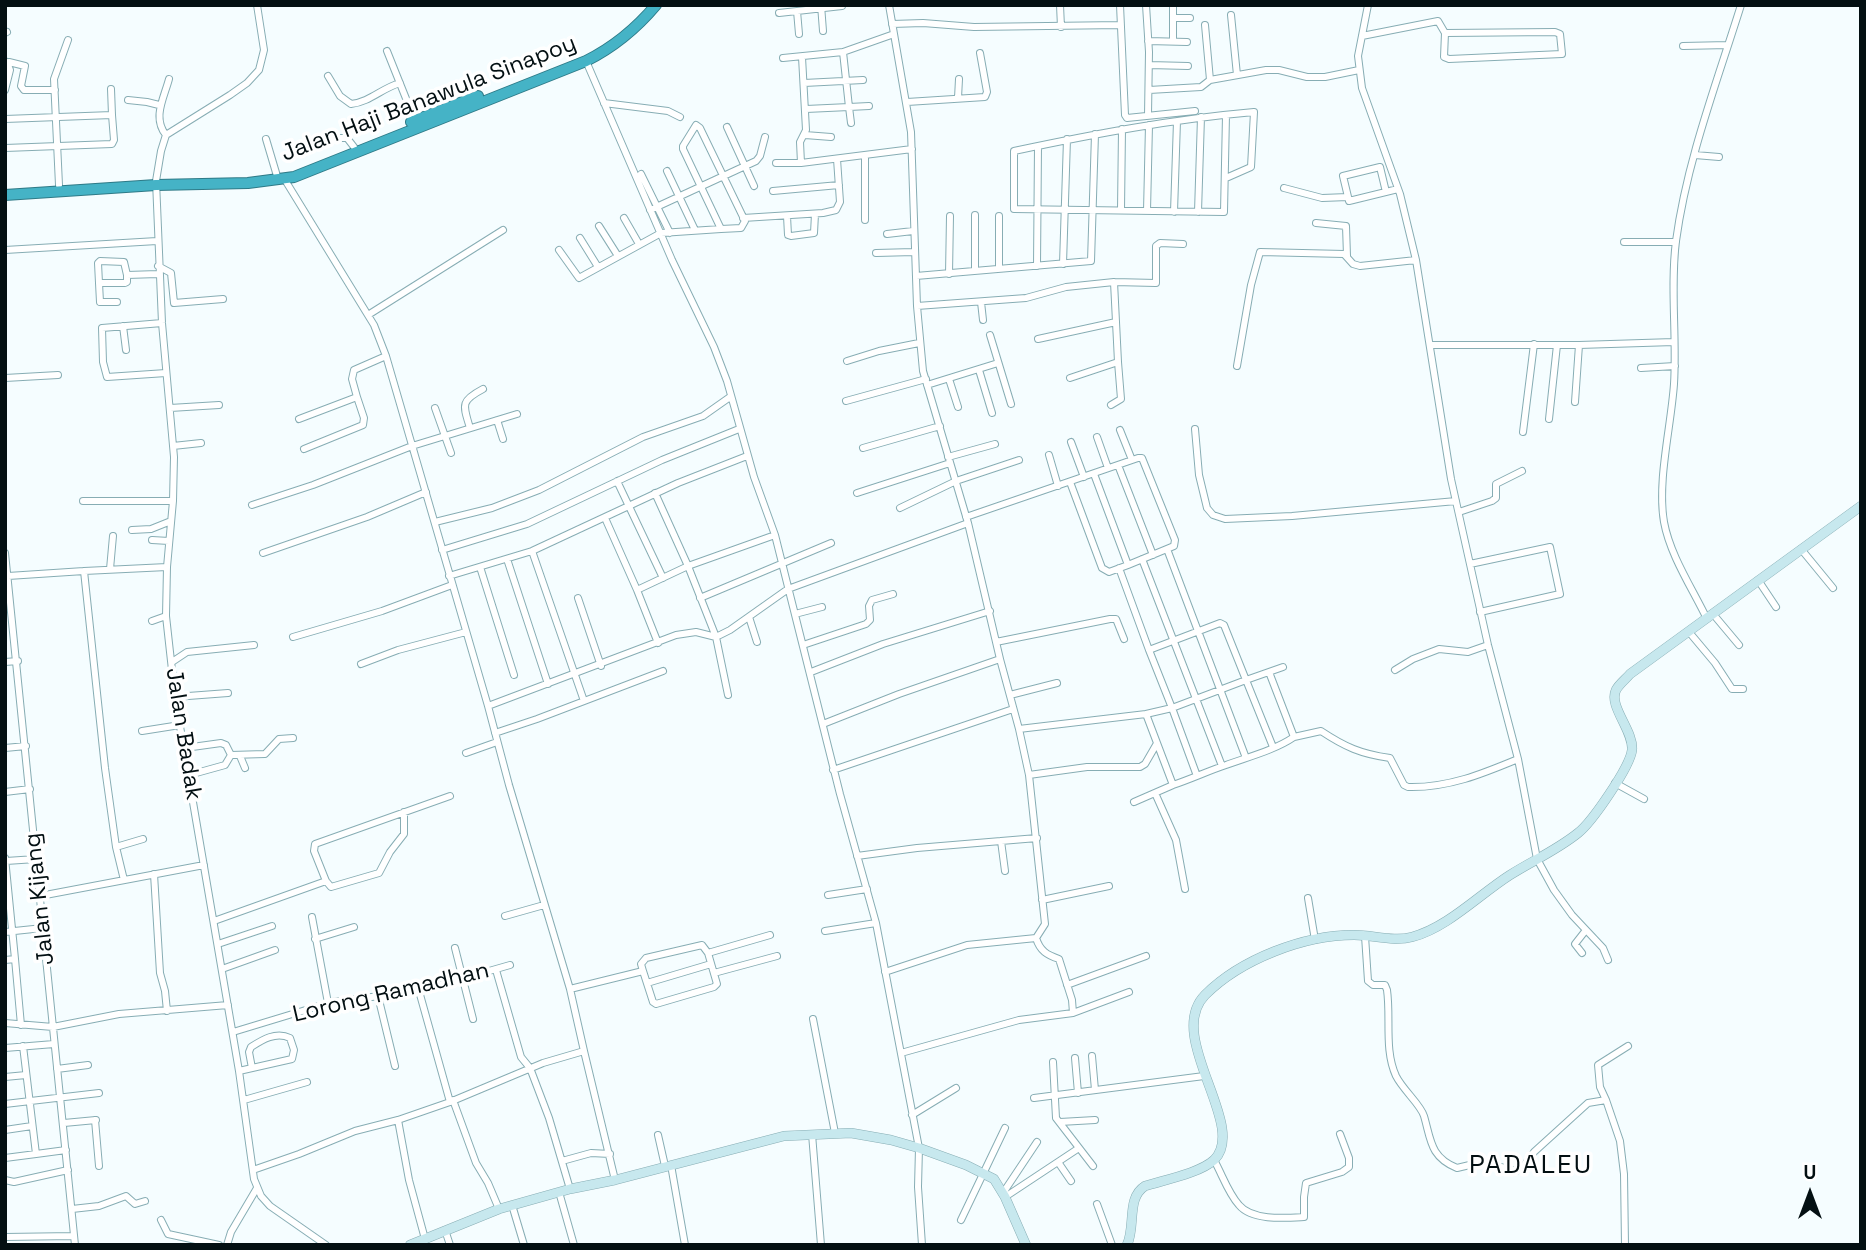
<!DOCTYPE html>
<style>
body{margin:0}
#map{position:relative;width:1866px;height:1250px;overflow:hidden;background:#f5fdff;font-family:"Space Grotesk",sans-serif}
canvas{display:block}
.frame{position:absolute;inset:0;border:7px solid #030f12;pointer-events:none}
.north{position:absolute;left:1775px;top:1159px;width:70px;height:70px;-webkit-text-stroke:5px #fff;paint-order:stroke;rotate:0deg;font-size:19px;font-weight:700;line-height:28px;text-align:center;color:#030f12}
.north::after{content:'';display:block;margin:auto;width:24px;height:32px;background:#030f12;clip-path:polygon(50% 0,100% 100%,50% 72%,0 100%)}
</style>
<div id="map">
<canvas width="1866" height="1250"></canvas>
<div class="frame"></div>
<div class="north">U</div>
</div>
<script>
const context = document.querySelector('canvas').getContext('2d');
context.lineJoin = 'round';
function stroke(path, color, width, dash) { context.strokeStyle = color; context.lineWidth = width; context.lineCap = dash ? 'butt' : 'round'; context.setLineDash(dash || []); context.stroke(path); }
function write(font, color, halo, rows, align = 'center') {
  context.font = font + ' "Space Grotesk",sans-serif'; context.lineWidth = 7; context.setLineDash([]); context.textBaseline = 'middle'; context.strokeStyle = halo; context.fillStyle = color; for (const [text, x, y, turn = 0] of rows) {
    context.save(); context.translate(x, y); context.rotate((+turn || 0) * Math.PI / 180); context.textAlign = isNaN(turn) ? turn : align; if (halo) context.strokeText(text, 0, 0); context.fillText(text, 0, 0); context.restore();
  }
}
const street = new Path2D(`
 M257 5 264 50 259 70 247 83 230 95 166 135 161 151 156 181 162 323 174 457 173 501 167 567 166 616 175 697 239 1071 254 1179 261 1196 270 1206 326 1245
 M821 5 823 31
 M1060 5 1061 27
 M1120 5 1125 115 1127 118 1195 111
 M1146 5 1149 52 1148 115
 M1173 5V41
 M1368 5 1358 56 1362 88 1400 194 1416 260 1451 479 1488 645 1518 759 1537 859 1554 890 1572 915 1603 948 1608 960
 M797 11 799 34
 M779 13 842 6
 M1231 15 1237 75
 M1173 18H1190
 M892 24 923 23 974 27 1120 25
 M1205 25 1210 80 1266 70H1279L1307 77H1325L1359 70
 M5 33 7 32
 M1362 36 1438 21 1445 33 1444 57 1449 59 1562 54 1560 34 1555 32 1445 33
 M1148 41 1187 42
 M1683 46 1728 45
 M387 51 415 121
 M843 52 849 107 869 106
 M802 57 806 130 800 142 801 163 912 149
 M783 58 843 52 894 34
 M586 61 672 260 714 347 727 381 754 477 775 535 840 794 876 923 919 1148 918 1187 922 1245
 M9 62 25 66 21 86 24 90H55
 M1149 65 1188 66
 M328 76 340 96 351 104C370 102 382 88 400 83
 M804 83 863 80
 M111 89 112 115
 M5 90 10 70 7 62
 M1149 90 1201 87 1210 80
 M958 98 959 79
 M128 100 147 102 159 105
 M907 102 985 97 987 92 980 53
 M604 103 668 111 680 117
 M806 109 849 107 851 123
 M5 119 112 115 114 140 112 144 5 148
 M696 125 700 128 745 221 741 228 721 229 683 149V146Z
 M727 127 754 186
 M166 135C152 118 164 98 169 79
 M805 135 831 137
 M336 138H347L354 147
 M266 139 277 176
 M1695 155 1719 157
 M776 163H801
 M667 171 695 230
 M641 174 670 233
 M1226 178 1251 167 1254 112C1173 119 1094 134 1014 151V209L1224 212 1226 115
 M59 185 54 79 68 40
 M1284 188 1322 198 1348 197
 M773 191 839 185
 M1386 192 1380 167 1343 176 1349 201 1398 189
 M650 210 756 161 760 156 765 137
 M1121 210 1122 129
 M1147 211 1149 125
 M1174 212 1177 121
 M1198 212 1201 117
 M975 215V271
 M787 216 788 235 791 236 814 233 815 214
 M999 216V269
 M624 218 639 244
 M743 218 823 213 836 210 840 202 837 159
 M865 220V156
 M1316 223 1346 226 1347 256
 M599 226 618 256
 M887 234 913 231
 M580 238 598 267
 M1624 242H1676
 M5 250 157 241
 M559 250 579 278 661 233 721 229
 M876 253 914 252
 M1063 264 1067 139
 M158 266 171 273 174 303 223 299
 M1037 266 1038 146
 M949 274 950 216
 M916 276 1091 261 1095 134
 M99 283 98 263 100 261 124 262 127 275
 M117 302H100L99 283H125L127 282V275L158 274
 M981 302 983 320
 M917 306 1026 298 1066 287 1114 282 1156 283V246L1160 243 1183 244
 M368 315 503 230
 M162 323 102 328 103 362 107 377 166 373
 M123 326 126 350
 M990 335 1011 404
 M1038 339 1116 322
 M1430 345H1579L1674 342
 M847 361 879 351 919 343
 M1237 366 1251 285 1260 252 1344 254 1353 264 1360 266 1416 260
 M1641 368 1675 366
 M979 370 992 413
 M5 378 58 375
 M1070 378 1118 362 1114 282
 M949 379 958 407
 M927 385 998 363
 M846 401 926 379
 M1575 402 1579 345
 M1111 405 1121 399 1118 362
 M170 408 219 405
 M435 408 451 453
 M299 419 357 397 352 379 354 370 386 356
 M1549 419 1557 345
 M497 420 503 439
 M470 428C463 405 460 401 483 389
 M1195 429 1199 475 1207 508 1213 515 1225 519 1292 516 1456 501
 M1120 430 1132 460
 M1523 432 1534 344
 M1097 437 1108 468
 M1071 442 1084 477
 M173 446 201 443
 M863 448 940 426
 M304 449 363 425 364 418 357 397
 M1049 455 1058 486
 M948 457 995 444
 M1118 465 1153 555
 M617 481 663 578
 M1070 482 1102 568 1109 572 1128 565
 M655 493 688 566 716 637 730 630 788 589 968 523 923 371 917 306 911 132 889 5
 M857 493 950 463
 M83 501H173
 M252 505 313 485 412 446 517 414
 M900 508 956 481 1019 460
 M1459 512 1492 501 1496 498V484L1522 471
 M966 517 1138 458H1142L1175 540 1174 546 1128 565 1094 474
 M605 518 637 590 658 643
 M435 522 492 508 539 490 643 437 703 416 730 397
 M132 530 151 529 171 521
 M152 540 169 541
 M1167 549 1246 758
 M1801 549 1833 588
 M442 550 527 524 662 460 739 429
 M532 551 584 701
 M5 553 75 1245
 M263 553 367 517 426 492
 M507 559 548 684
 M1142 559 1222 766
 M1470 564 1550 547 1560 594 1480 612
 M480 567 514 675
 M1119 568 1149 650
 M110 569 113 536
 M8 576 84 571
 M449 576 532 551 678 483 747 456
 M1758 580 1776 607
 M637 590 688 566 775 535
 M578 598 601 666
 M700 598 831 543
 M795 614 822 607
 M1713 614 1739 645
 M749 617 757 642
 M1707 619C1692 588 1670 555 1664 522 1657 481 1671 427 1674 384 1677 336 1670 288 1676 241 1687 160 1717 82 1741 5
 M152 621 166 616
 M1220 623 1224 625 1246 680 1172 708 1149 650Z
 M1689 632 1715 663 1732 689H1743
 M293 637 382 611 452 585
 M996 642 1110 619H1116L1124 639
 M803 645 866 624 870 620 869 606 872 600 893 594
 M5 662 18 661
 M172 662 187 652 254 645
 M361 664 398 650 466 632
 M1395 670 1413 659 1439 649 1468 652 1488 645
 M811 672 883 644 990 611
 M1010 695 1057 683
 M175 697 228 693
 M488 706 676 635 696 632 716 637 728 695
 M823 724 899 694 1000 659 968 523
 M1019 729 1146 714
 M142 731 180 725
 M495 733 537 719 663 671
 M1294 737 1321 731C1345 747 1361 754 1390 758L1404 785 1408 787C1448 788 1482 774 1518 759
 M1273 747 1246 680 1283 667
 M5 748 26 746
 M185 748 221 743 226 745 231 755
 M466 753 497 742
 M240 756 245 768
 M833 770 1013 709
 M189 775 225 765 231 755 265 754 279 739 293 738
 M1029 775 1087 767H1140L1145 764 1156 745
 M1197 776 1172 708 1146 714 1173 785C1191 779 1208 771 1226 765 1248 757 1275 750 1294 737L1269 672
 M1615 783 1644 799
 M5 792 30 789
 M1155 793 1176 840 1185 889
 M1134 802 1173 785
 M1001 841 1005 871
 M116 847 143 839
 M857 856 917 848 1037 838
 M5 858 15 959 5 960
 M6 861 36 859
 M154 874 160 973 165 991 167 1011
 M124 880 116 847 105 768 84 571 167 567
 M326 881 314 851 315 844 450 796
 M828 895 867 889
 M40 896 204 865
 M1308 898 1315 940
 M1042 900 1109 886
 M505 916 544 905
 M312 917 328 1003
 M214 921 326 881 331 887 379 873 390 852 404 834V812
 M825 931 876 923
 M5 932 43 928
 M1365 936 1368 981 1373 985H1385L1387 990C1391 1018 1384 1050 1396 1076 1403 1090 1421 1105 1424 1116 1431 1140 1430 1157 1457 1168L1478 1163 1490 1164 1516 1171 1524 1166 1534 1152 1588 1103 1606 1100 1620 1141 1624 1174 1625 1245
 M1036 938C1040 951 1047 955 1059 959L1072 1000 1073 1013
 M315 939 354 927
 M218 944 272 926
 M455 948 473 1019
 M708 953 770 935
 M1582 953 1575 944 1586 930
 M15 959 21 1025
 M222 969 275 950
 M496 970 521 1057 530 1068 549 1118 570 1189
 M885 972 967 945 1036 938 1045 924 1029 775 1019 729 1000 659
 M714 973 777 956
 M647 983 711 964
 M1067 985 1146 956
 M570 989 643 971 653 1002 656 1004 714 987 717 984 708 953 702 945 646 958 641 964 643 971
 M419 991 450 1102
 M378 996 395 1066
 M813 1019 835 1133
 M5 1023 53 1027 119 1014 228 1005
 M233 1032 332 1002 419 991 510 965
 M23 1046 36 1154 66 1150
 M5 1048 54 1044
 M584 1051 615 1180
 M901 1053 1019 1020 1073 1013 1129 992
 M1092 1056 1095 1090
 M1075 1058 1078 1093
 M1053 1062 1056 1118 1093 1166
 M57 1069 88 1065
 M239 1071 292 1059 294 1050 290 1038C276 1031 262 1040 251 1047L249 1052 252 1068
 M5 1077 26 1075
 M1034 1098 1204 1076
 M244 1100 307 1082
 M453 1100 476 1163 488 1183 499 1209
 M1606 1100 1600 1087 1598 1065 1628 1046
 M5 1104 99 1093
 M912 1115 956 1088
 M95 1120 99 1166
 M398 1120 409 1180 425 1239
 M1060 1122 1095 1120
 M64 1123 96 1120
 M5 1130 32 1126
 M812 1134 821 1245
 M658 1135 665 1166
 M5 1158 36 1154
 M1214 1160C1222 1174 1228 1193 1239 1205 1252 1221 1286 1218 1304 1217V1197L1306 1183 1342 1172 1349 1167V1158L1340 1134
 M562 1161 591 1153 610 1154
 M1058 1162 1071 1181
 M671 1165 685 1245
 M253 1170 299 1154 355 1131 398 1120 450 1102 543 1063 584 1051 570 989 509 785 488 706 386 356 374 325 285 180
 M5 1180 14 1182 68 1170
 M559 1192 574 1245
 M1003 1193 1037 1142
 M1005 1197 1079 1148
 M1097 1204 1112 1245
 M512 1205 524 1245
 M72 1209 99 1206 126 1196 135 1204 145 1201
 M161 1220 168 1234 219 1245
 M961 1220 1005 1128
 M445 1230 450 1245
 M5 1237 74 1236
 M227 1245 231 1232 257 1188`);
const secondary = new Path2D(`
 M410 1245 499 1209 570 1189 615 1180 784 1136 851 1133 891 1140 919 1148 966 1165 994 1179 1005 1197 1026 1245
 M1127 1245C1136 1226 1126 1198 1145 1186 1164 1180 1200 1173 1214 1160 1249 1126 1164 1037 1205 995 1241 959 1304 935 1354 935 1373 935 1394 942 1412 937 1447 928 1480 894 1510 875 1532 861 1557 850 1578 833 1592 822 1630 767 1632 750 1634 731 1608 706 1616 690 1619 684 1626 679 1630 674L1861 506`);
const highway = new Path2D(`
 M411 122 478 96
 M5 195 156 185 248 183 294 177 586 61C614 47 635 30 656 5`);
stroke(street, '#87adb4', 8);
stroke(secondary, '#87adb4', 10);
stroke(highway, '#2e7a87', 12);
stroke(street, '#fff', 6);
stroke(secondary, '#c7e8ee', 9);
stroke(highway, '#45b3c6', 10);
write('23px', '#030f12', '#fff', [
 ["Jalan Haji Banawula Sinapoy",429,99,-21],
 ["Jalan Badak",183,734,81],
 ["Jalan Kijang",40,899,-96],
 ["Lorong Ramadhan",391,993,-13]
]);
context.letterSpacing = '2px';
write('26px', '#030f12', '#fff', [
 ["PADALEU",1531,1166]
]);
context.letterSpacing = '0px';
</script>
